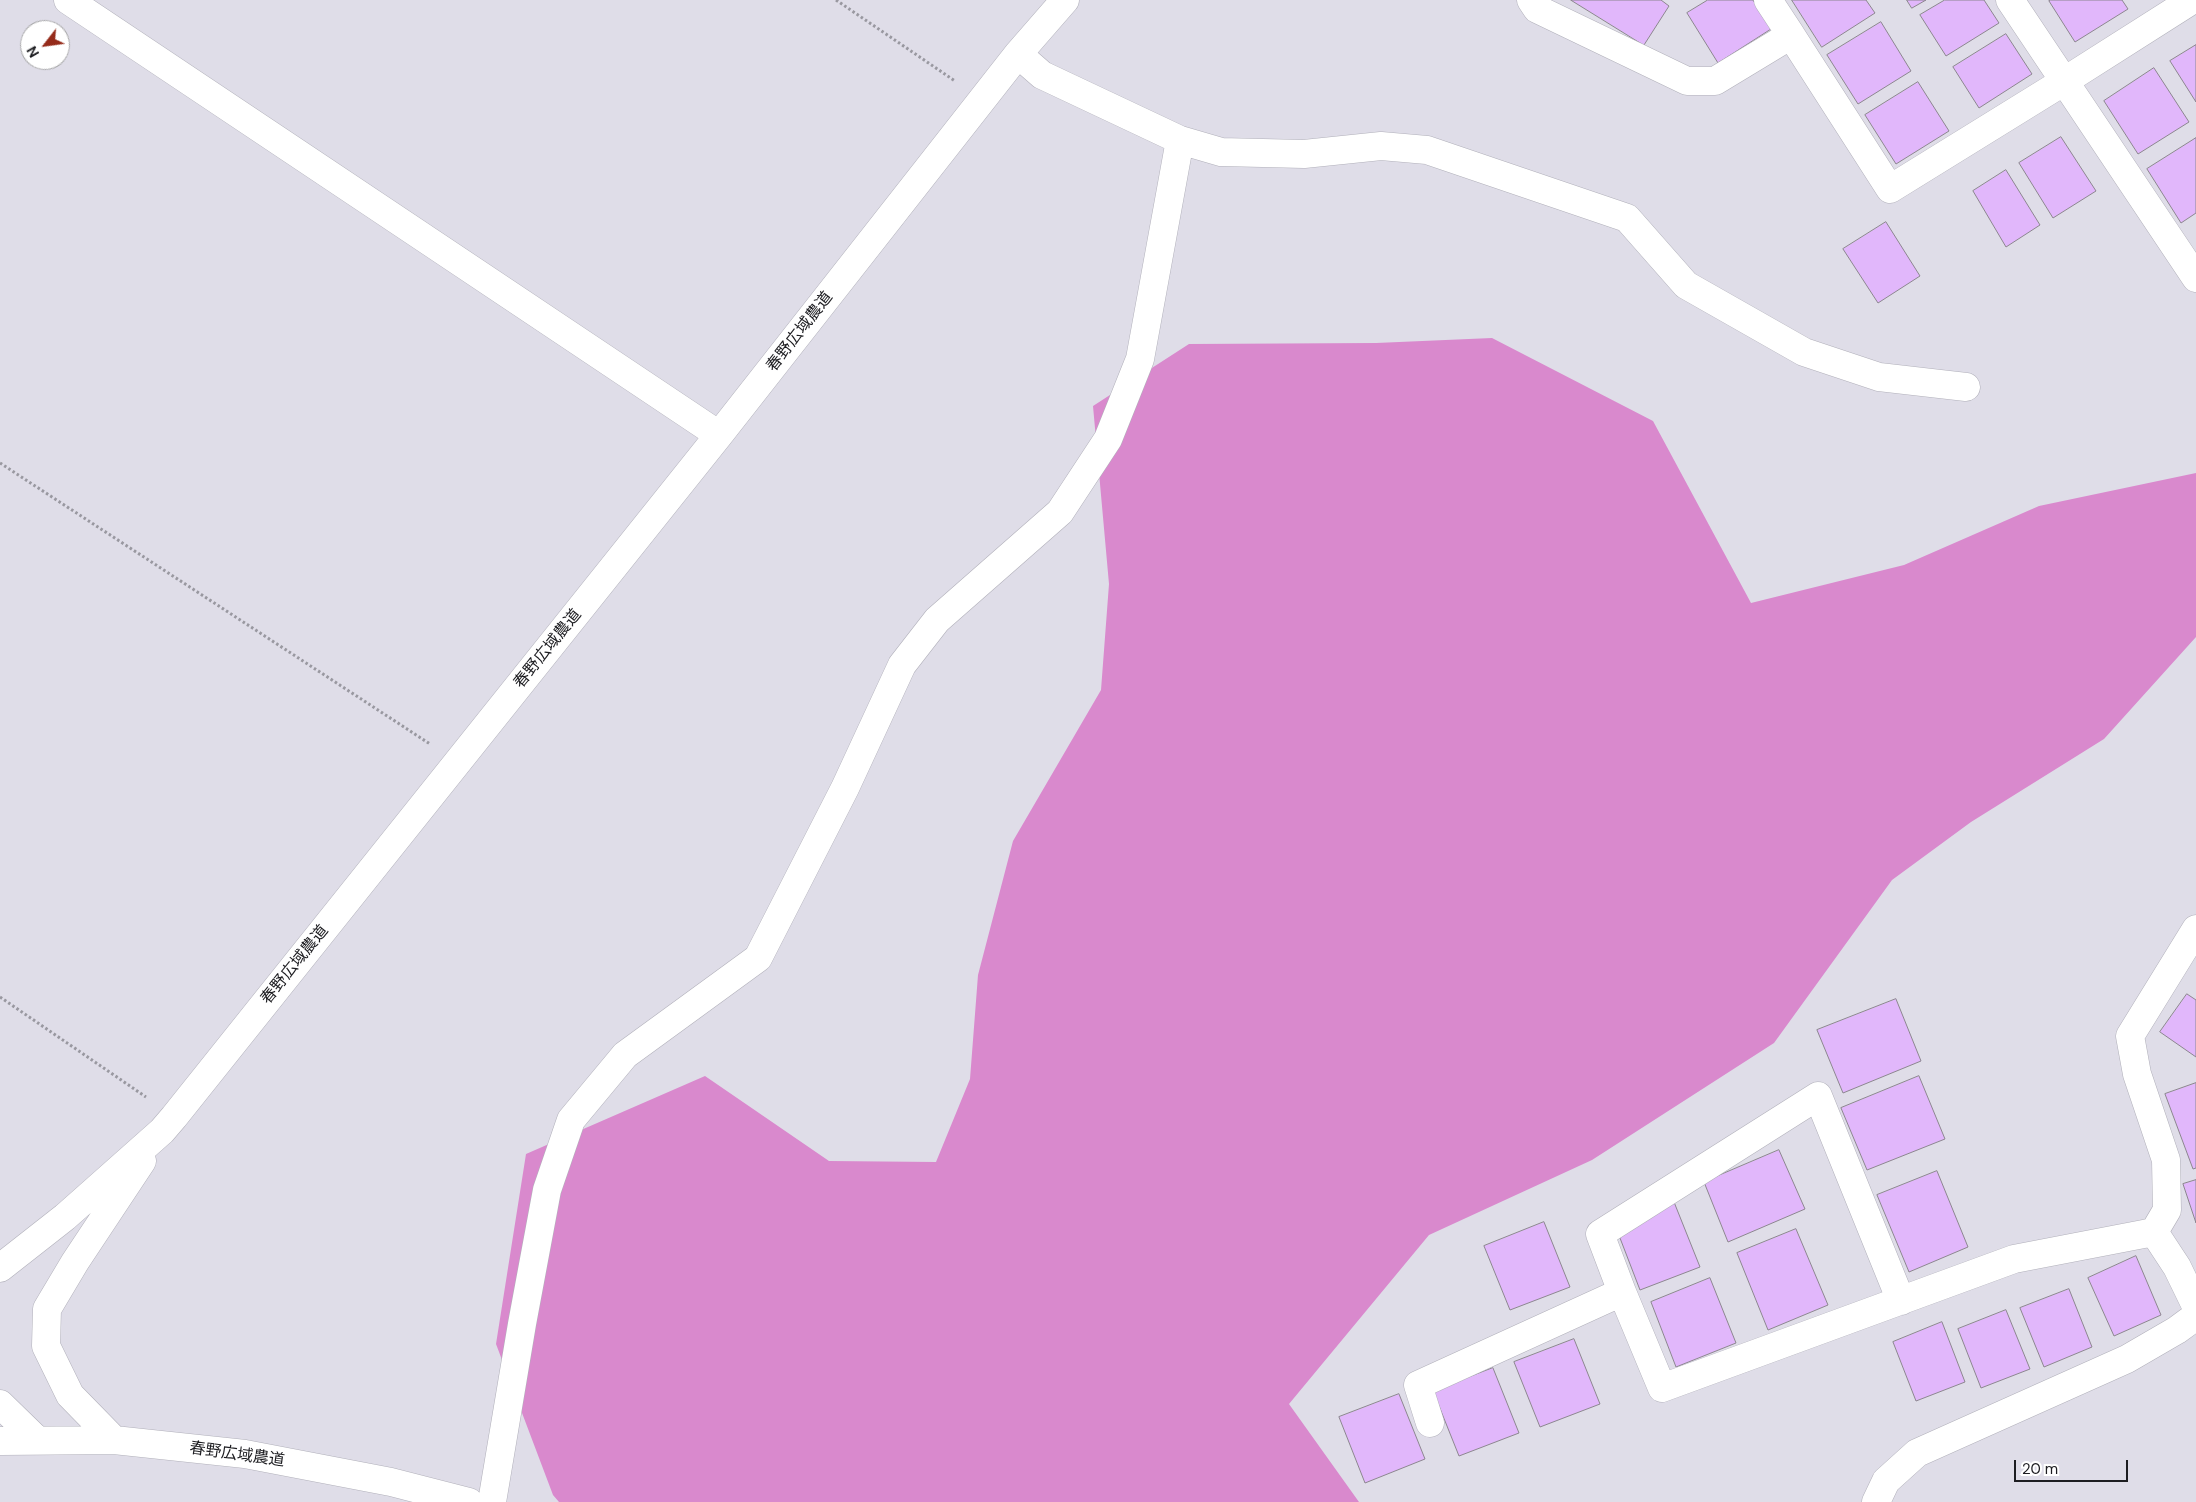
<!DOCTYPE html>
<meta charset="utf-8">
<style>
body{margin:0}
#map{position:relative;width:2196px;height:1502px;overflow:hidden;background:#dfdde8;font-family:"DM Sans",sans-serif}
canvas{display:block}
.north{position:absolute;left:20px;top:20px;width:50px;height:50px;box-sizing:border-box;background:#fff;border:1px solid #a5a5a6;border-radius:50%;rotate:240deg;font-size:14px;font-weight:700;line-height:20px;text-align:center;color:#1d1d21}
.north::after{content:'';display:block;margin:auto;width:18px;height:22px;background:#952b1a;clip-path:polygon(50% 0,100% 100%,50% 72%,0 100%)}
.scale{position:absolute;left:2014px;top:1460px;width:114px;height:22px;box-sizing:border-box;border:2px solid #1d1d21;border-top:0;padding-left:6px;font-size:15px;line-height:18px;white-space:nowrap;color:#1d1d21;-webkit-text-stroke:4px #fff;paint-order:stroke}
</style>
<div id="map">
<canvas width="2196" height="1502"></canvas>
<div class="north">N</div>
<div class="scale">20 m</div>
</div>
<script>
const context = document.querySelector('canvas').getContext('2d');
context.lineJoin = 'round';
function fill(path, color) { context.fillStyle = color; context.fill(path, 'evenodd'); }
function stroke(path, color, width, dash) { context.strokeStyle = color; context.lineWidth = width; context.lineCap = dash ? 'butt' : 'round'; context.setLineDash(dash || []); context.stroke(path); }
function write(font, color, halo, rows, align = 'center') {
  context.font = font + ' "DM Sans","Noto Sans JP",sans-serif'; context.lineWidth = 4; context.setLineDash([]); context.textBaseline = 'middle'; context.strokeStyle = halo; context.fillStyle = color; for (const [text, x, y, turn = 0] of rows) {
    context.save(); context.translate(x, y); context.rotate((+turn || 0) * Math.PI / 180); context.textAlign = isNaN(turn) ? turn : align; if (halo) context.strokeText(text, 0, 0); context.fillText(text, 0, 0); context.restore();
  }
}
fill(new Path2D(`
 M1492 338 1653 421 1751 603 1904 565 2039 506 2196 473V637L2104 739 1971 822 1892 880 1774 1043 1592 1160 1429 1235 1289 1404 1359 1502H559L553 1495 496 1344 526 1154 705 1076 829 1161 936 1162 970 1079 978 975 1013 841 1101 690 1109 584 1093 406 1189 344 1376 343Z`), '#d989cd');
const building = new Path2D(`
 M1571 0H1661L1669 6 1644 45Z
 M1708 0H1753L1771 29 1718 63 1687 13Z
 M1792 0H1866L1875 13 1822 47Z
 M1907 0H1926L1912 8Z
 M1945 0H1984L1999 23 1946 56 1920 15Z
 M2051 0H2122L2128 9 2075 42 2049 1Z
 M1881 22 1911 71 1858 104 1827 55Z
 M2006 34 2032 74 1979 108 1953 67Z
 M2196 45V102L2170 61Z
 M2154 68 2189 122 2138 154 2104 101Z
 M1918 82 1949 131 1896 164 1865 115Z
 M2061 137 2096 191 2053 218 2019 163Z
 M2196 138V213L2181 223 2147 169Z
 M2006 170 2040 225 2006 247 1973 191Z
 M1886 222 1920 276 1878 303 1843 249Z
 M2187 994 2196 1000V1057L2160 1032Z
 M1896 999 1921 1061 1843 1093 1817 1030Z
 M1919 1076 1945 1139 1867 1170 1841 1108Z
 M2196 1083V1168L2193 1169 2165 1094Z
 M1779 1150 1805 1209 1728 1242 1704 1182Z
 M1937 1171 1968 1247 1909 1272 1877 1195Z
 M2196 1180V1223L2183 1184Z
 M1674 1202 1700 1267 1640 1290 1615 1225Z
 M1544 1222 1570 1287 1510 1310 1484 1246Z
 M1796 1229 1828 1305 1768 1330 1737 1253Z
 M2136 1256 2161 1315 2114 1336 2088 1278Z
 M1710 1278 1736 1343 1676 1367 1651 1302Z
 M2069 1289 2092 1347 2044 1367 2020 1308Z
 M2006 1310 2030 1369 1981 1388 1958 1329Z
 M1942 1322 1965 1382 1916 1401 1893 1342Z
 M1574 1339 1600 1404 1540 1427 1514 1362Z
 M1493 1368 1519 1433 1459 1456 1433 1391Z
 M1399 1394 1425 1459 1365 1483 1339 1417Z`);
fill(building, '#e1b7fb');
stroke(building, '#8c868f', 1);
const minor = new Path2D(`
 M68 0 719 435
 M1531 0 1537 9 1687 81H1715L1791 35 1890 189 2063 82 2192 0
 M1768 0 1791 35
 M2010 0 2196 278
 M1018 54 1042 75 1180 140 1221 152 1304 154 1381 146 1427 150 1627 218 1686 285 1804 352 1879 377 1966 387
 M2154 1232 2167 1210 2166 1160 2137 1074 2130 1036 2196 929
 M0 1268 65 1217 162 1131 174 1117 719 435 1018 54 1065 0
 M1622 1292 1662 1388 2014 1259 2154 1232 2177 1267 2196 1306
 M0 1404 37 1440
 M1430 1423 1418 1385 1622 1292 1600 1234 1818 1096 1901 1301
 M114 1440 70 1395 46 1346 47 1309 75 1262 142 1161
 M0 1441 114 1440 245 1454 391 1482 469 1502
 M492 1502 522 1324 547 1190 571 1120 625 1055 758 958 845 788 902 665 937 620 1060 512 1108 439 1140 359 1180 140
 M1876 1502 1886 1481 1917 1453 2127 1359 2177 1330 2196 1316`);
stroke(minor, '#b1b0ba', 29);
stroke(new Path2D(`
 M836 0 955 81
 M0 463 430 744
 M0 997 146 1097`), '#9998a0', 3, [2.5, 2.5]);
stroke(minor, '#fff', 28);
write('16px', '#1d1d21', '#fff', [
 ["春野広域農道",800,332,-52],
 ["春野広域農道",548,649,-51],
 ["春野広域農道",295,965,-51],
 ["春野広域農道",237,1455,8]
]);
</script>
